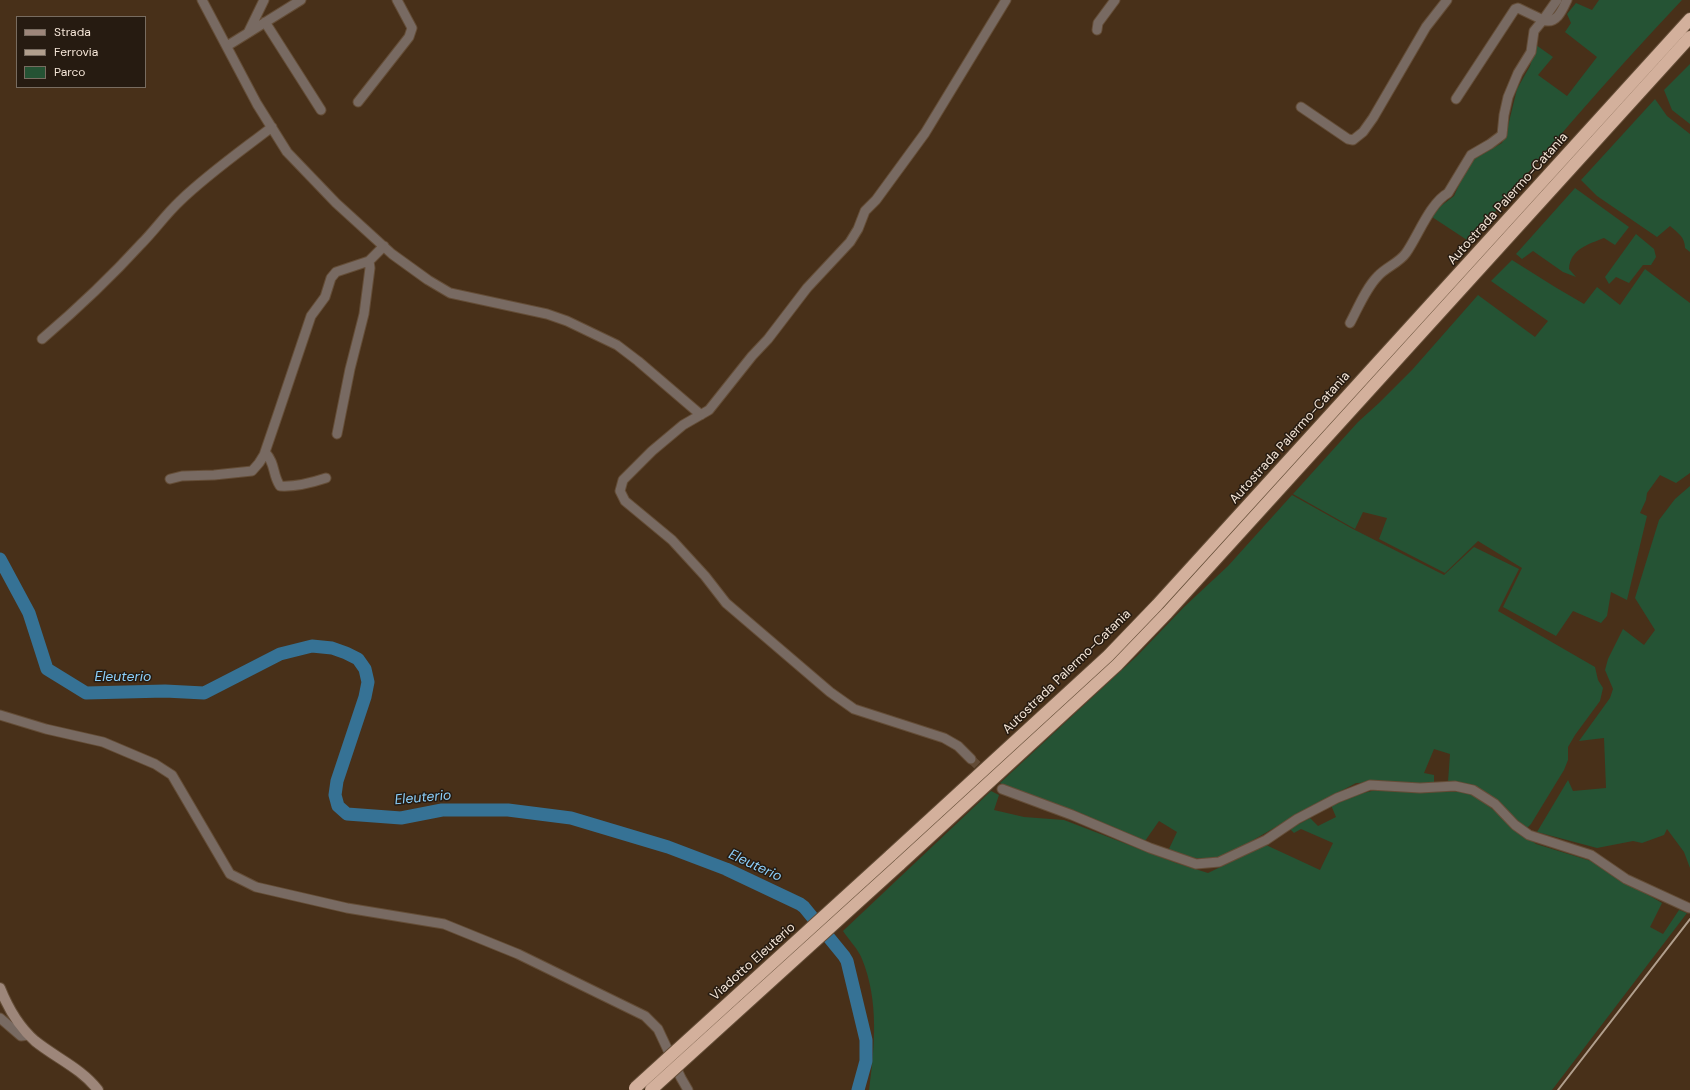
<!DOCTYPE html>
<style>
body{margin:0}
#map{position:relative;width:1690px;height:1090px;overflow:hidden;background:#483019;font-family:"DM Sans",sans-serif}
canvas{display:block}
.legend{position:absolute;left:16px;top:16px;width:130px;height:72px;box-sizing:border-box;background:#261b11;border:1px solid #786c60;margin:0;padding:5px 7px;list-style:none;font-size:12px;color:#f4e5d7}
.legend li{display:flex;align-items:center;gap:8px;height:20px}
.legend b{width:20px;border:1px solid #786c60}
</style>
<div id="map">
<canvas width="1690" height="1090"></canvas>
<ul class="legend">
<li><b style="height:5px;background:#9d867a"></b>Strada</li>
<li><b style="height:5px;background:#b19f8d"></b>Ferrovia</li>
<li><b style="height:11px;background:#255334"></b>Parco</li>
</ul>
</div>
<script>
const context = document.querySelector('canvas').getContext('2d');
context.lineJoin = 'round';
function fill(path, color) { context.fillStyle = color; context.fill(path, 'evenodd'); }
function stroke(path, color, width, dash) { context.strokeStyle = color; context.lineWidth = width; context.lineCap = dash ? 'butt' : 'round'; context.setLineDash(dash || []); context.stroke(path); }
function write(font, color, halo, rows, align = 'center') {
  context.font = font + ' "DM Sans",sans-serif'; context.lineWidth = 3; context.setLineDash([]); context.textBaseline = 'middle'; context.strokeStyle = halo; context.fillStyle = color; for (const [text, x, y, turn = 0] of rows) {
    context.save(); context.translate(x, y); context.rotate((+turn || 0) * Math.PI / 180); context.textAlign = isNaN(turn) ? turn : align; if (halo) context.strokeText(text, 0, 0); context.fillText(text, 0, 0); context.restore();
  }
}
fill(new Path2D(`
 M1599 0H1682C1608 78 1538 160 1470 242L1429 215 1454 196 1463 176 1474 159 1502 143 1508 126 1517 89 1530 66 1536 45 1553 57 1538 75 1567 96 1597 57 1565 32 1571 23 1567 14 1576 3 1592 10Z
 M1690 64V124L1672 110 1664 90Z
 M1655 99 1667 116 1690 134V252L1685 248C1685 237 1678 233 1670 226L1657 237 1597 196 1581 180Z
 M1575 188 1629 227 1615 245 1604 238C1589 244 1570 249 1569 269L1576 277 1563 272 1533 251 1522 259 1516 254Z
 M1636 234 1654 249 1656 257 1651 265H1643L1629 283 1616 277 1609 284 1605 277Z
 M1512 260 1555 287 1584 304 1597 287 1620 305 1645 269 1690 303V473L1676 483 1660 475 1647 493 1646 500 1640 513 1647 516 1627 600 1611 592 1607 616 1601 623 1573 611 1556 636 1503 607 1522 568 1478 541 1445 573 1379 539 1387 518 1363 512 1355 529 1293 494 1358 422 1379 403 1412 370 1478 295 1535 337 1548 321 1491 281Z
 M1690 486V868L1684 852 1667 829 1664 835 1642 843 1633 841 1597 848 1537 832 1568 780 1573 791 1606 788 1604 738 1579 741 1610 698 1613 689 1605 670 1608 659 1623 629 1644 645 1655 630 1635 598 1659 520 1675 499Z
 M1292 495 1351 528 1444 575 1474 547 1519 569 1498 611 1595 667 1598 680 1603 688 1600 701 1575 735 1568 747V760L1564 770 1531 824 1527 828C1508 815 1491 788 1467 784 1461 783 1454 783 1448 782L1450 754 1434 749 1424 773 1434 775V784L1385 782 1356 783 1309 808 1227 855C1203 862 1192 858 1168 851L1177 832 1159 821 1145 841 1111 826 1101 825 1083 814 1072 813 1005 786 1000 783 1137 656 1184 607 1228 566Z
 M1376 790 1467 792 1486 804 1536 844 1591 861 1662 903 1650 927 1663 934 1679 910 1687 913 1552 1090H869C875 1047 879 1000 862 959 858 949 849 940 843 931L991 791 999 795 994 810 1024 817 1064 820 1176 863 1208 873 1266 845 1320 870 1333 843 1301 829 1294 833 1290 829 1310 818 1318 826 1336 817 1331 805 1351 796Z`), '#255334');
stroke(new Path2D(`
 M0 559 29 613 47 669 86 693 165 691 204 693 280 654 312 646 332 648 346 653 358 659 365 669 368 682 365 697 337 781 335 795 338 806 347 814 401 818 442 810H508L571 818 668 847 726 869 800 904 804 907 844 956 847 961 866 1040V1061L858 1090`), '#367295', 13);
stroke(new Path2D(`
 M971 759 1002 789`), '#624b36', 9, [9, 4.5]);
const street = new Path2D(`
 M202 0 257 104 287 152 336 203 392 254 428 280 450 293 547 314 567 321 617 345 638 361 701 415
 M265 22 321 110
 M1097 30 1098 23 1115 0
 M248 33 264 0
 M227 46 301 0
 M1456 99 1515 9 1518 8 1543 20 1557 0
 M358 102 409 37 412 28 397 0
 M1301 107 1348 139 1353 140 1363 132 1373 118 1426 27 1447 0
 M1350 323C1358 308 1366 288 1378 276 1386 267 1399 263 1406 253 1418 236 1430 203 1448 193L1471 155 1490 144 1502 135 1504 115 1508 97 1518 73 1531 52 1534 31 1543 20C1556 25 1562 11 1567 0
 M42 339C77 309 110 278 141 244 155 230 165 215 180 201 208 174 241 151 272 127
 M337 434 350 369 364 314 370 268 369 261
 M265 452C276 464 272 474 280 486 296 487 311 483 326 478
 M170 479 182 476 214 475 252 471 259 463 264 455 278 414 311 316 325 297 331 278 336 272 369 261 384 246
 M0 715 46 729 103 742 155 764 172 775 230 874 256 887 347 908 444 924 518 954 645 1016 658 1029 681 1078 688 1090
 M971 759 958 746 944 738 854 709 830 692 726 603 705 576 672 540 625 501 620 491 623 480 652 451 683 425 709 410 752 356 768 339 807 288 850 242 858 229 865 211 876 200 925 133 1006 0
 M1002 789 1072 815 1150 848 1196 864 1219 862 1266 840 1297 819 1337 798 1370 785 1420 788 1455 786 1473 790 1495 804 1515 825 1529 835 1591 855 1626 879 1689 908
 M0 1018 21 1036 29 1035`);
const secondary = new Path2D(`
 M0 988C8 1008 19 1027 35 1041 56 1058 81 1068 98 1090`);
const highway = new Path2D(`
 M890 856 1108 656 1157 605 1690 19
 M899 865 1117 665 1167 613 1690 37`);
stroke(street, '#644d37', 11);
stroke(secondary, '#644d37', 12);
stroke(highway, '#644d37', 14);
stroke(street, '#786a62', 9);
stroke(secondary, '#9d867a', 10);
stroke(highway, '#d3b09c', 12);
stroke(new Path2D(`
 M1558 1090 1690 919`), '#b19f8d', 2);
const highwayBridge = new Path2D(`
 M635 1088 890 856
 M651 1090 899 865`);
stroke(highwayBridge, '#644d37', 14, []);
stroke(highwayBridge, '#d3b09c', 12);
write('13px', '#f4e5d7', '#261b11', [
 ["Autostrada Palermo-Catania",1508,199,-48],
 ["Autostrada Palermo-Catania",1290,438,-48],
 ["Autostrada Palermo-Catania",1067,672,-44],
 ["Viadotto Eleuterio",753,962,-42]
]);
write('italic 14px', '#8ccffa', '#261b11', [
 ["Eleuterio",123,677],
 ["Eleuterio",423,798,-5],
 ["Eleuterio",755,866,25]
]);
</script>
